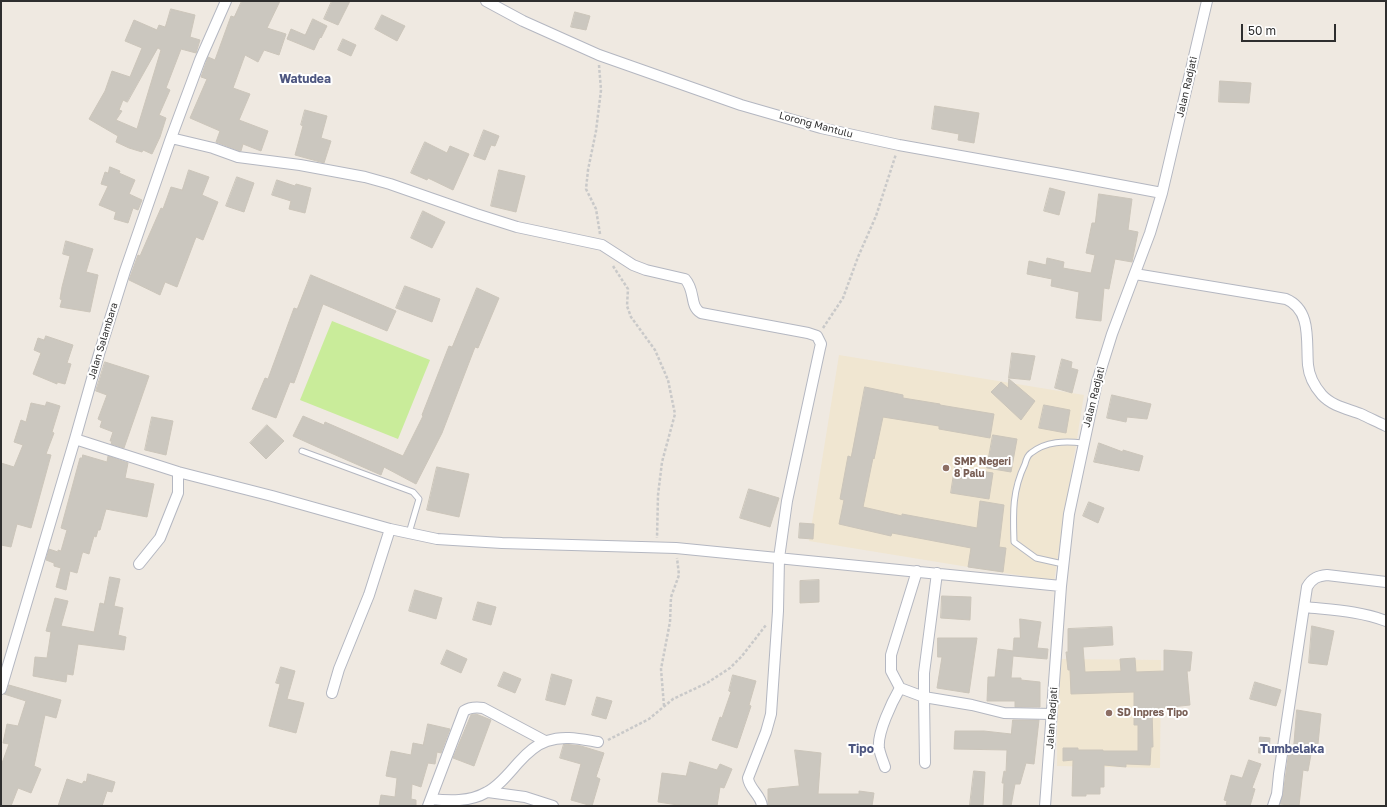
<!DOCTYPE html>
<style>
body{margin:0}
#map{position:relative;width:1387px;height:807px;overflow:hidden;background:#efe9e1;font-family:"Golos Text",sans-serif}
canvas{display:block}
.frame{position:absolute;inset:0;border:2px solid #2e2e2e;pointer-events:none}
.scale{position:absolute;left:1241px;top:24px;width:95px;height:18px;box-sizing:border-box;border:2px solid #2e2e2e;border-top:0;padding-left:5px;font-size:12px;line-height:14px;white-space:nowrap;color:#2e2e2e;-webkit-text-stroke:3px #fff;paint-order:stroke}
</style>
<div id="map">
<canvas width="1387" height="807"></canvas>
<div class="frame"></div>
<div class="scale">50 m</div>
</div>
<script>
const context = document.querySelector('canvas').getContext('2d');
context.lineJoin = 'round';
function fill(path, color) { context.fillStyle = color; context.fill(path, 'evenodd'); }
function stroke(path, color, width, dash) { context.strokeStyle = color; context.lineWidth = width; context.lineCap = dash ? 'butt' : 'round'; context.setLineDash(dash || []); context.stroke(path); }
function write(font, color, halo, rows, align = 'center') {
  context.font = font + ' "Golos Text",sans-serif'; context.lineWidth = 4; context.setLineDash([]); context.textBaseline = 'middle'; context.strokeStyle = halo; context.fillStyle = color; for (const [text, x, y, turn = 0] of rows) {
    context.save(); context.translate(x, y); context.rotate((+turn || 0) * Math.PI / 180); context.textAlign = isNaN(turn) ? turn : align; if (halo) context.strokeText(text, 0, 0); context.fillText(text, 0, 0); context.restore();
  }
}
fill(new Path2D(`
 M839 355 1084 395 1054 581 809 541Z
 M1058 659 1161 660 1160 768 1057 766Z`), '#f0e6d1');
fill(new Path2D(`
 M332 321 430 360 398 439 300 400Z`), '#c9ec9a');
const building = new Path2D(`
 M242 1H280L267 28 286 34 279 55 264 50 258 62 245 55 233 88 250 94 239 120 268 131 261 151 243 144 241 151H240L216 142 220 131 190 118 207 79 201 77 208 57 215 60 231 16 234 17Z
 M332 1H350L338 25 324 19Z
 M171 9 195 15 190 37 200 40 196 53 181 49 166 88 170 90 159 115 166 118 160 137 152 154 143 150 142 152 129 148 116 142 118 136 89 119 105 91 112 71 130 77 142 48 125 41 134 20 157 30 159 25 165 27ZM158 48 161 50 137 129 116 120 122 111 119 110 123 100 127 102Z
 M575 12 590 16 586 30 571 27Z
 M382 15 405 26 397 41 375 29Z
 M313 19 327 26 321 38 320 37 314 50 287 39 291 29 305 35Z
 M343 39 356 45 351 56 338 50Z
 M1220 81 1251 83 1249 103 1219 102Z
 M935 106 979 113 974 143 958 140 959 134 932 129Z
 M305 110 327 116 321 138 331 141 324 163 295 155 303 126 301 125Z
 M484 130 499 136 495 146 491 145 485 160 474 156Z
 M425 142 447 153 450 146 469 154 453 190 428 178 427 180 411 173Z
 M110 167 120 171 119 173 135 180 129 194 142 200 138 210 133 208 128 223 114 219 116 212 99 205 108 186 101 184 105 172 108 173Z
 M189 170 209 177 202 195 218 202 203 240 196 237 177 287 165 282 160 295 129 280 138 255 140 256 161 208 163 209 171 187 182 190Z
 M499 170 525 176 516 212 491 206Z
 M237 177 254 183 244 212 226 206Z
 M277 180 295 186 296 184 311 188 305 213 289 209 291 201 272 195Z
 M1050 188 1065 192 1059 215 1044 211Z
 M1099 194 1132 199 1128 230 1138 232 1132 262 1115 259 1109 289 1104 288 1101 321 1076 318 1079 292 1051 286 1052 279 1027 274 1029 261 1046 265 1047 258 1064 262 1063 268 1091 273 1095 255 1086 253 1092 223H1095Z
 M423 211 445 222 432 248 411 238Z
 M66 241 93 249 86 272 98 275 90 312 60 307 62 300 60 299 62 287 70 256 63 254Z
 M311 275 396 311 387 331 323 304 294 383 290 382 276 418 252 409 265 378 268 379 294 308 297 309Z
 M405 286 440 299 432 322 396 308Z
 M477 288 499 298 478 348 475 347 442 433 416 484 384 467 381 475 315 446 293 436 303 416 324 425 325 422 403 456 423 416 422 415 449 346 452 347Z
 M46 336 73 345 67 363 71 364 65 384 57 382V384L33 374 41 353 34 350 38 338 44 340Z
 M1012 353 1035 356 1030 380 1009 378Z
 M1062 359 1072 362 1071 368 1078 370 1072 393 1055 388Z
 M105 362 149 376 124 448 111 444 112 441H110L113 432 100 427 102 421 98 419 107 395 96 391Z
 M1009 379 1035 401 1021 420 991 392 1001 382 1008 388Z
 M865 387 903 395V398L940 404V405L994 414 990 438 939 429V426L883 417 874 459 873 458 863 507 902 516V514L977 528 980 501 1004 505 999 547 1006 548 1003 572 968 567 971 548 892 533 891 536 839 524 844 500 840 499 848 456 851 457Z
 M1112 395 1151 404 1147 419 1127 417 1126 422 1107 418Z
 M47 402 60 406 52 432 54 433 46 454 51 455 31 528 17 524 11 547 1 545V463L14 467 23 445 14 442 21 420 26 422 31 403 45 406Z
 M1044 405 1070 410 1066 433 1039 428Z
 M152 417 173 421 166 455 145 450Z
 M267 425 284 441 266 459 250 443Z
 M993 435 1017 439 1011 472 987 468Z
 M1099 443 1123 452V450L1143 456 1139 471 1094 462Z
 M83 455 107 462 108 456 128 463 125 478 154 484 147 517 106 509 100 530H98L96 537 94 536 89 554 83 552 82 554 77 573 70 571 66 590 56 587 61 568 54 566V563L46 560 49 549 58 552V550L61 551 67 530 61 528 80 458H82Z
 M437 467 469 474 459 517 427 510Z
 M955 467 993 473 989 499 951 493Z
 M749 489 779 498 770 527 740 518Z
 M1089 502 1104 508 1098 523 1083 516Z
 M800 523 814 524 813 539 799 538Z
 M110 577 120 579 114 606 123 608 118 635 126 637 124 650 78 644 73 675 67 674 66 682 33 676 35 657 47 658 51 632 46 631 55 598 68 601 61 626 94 632 100 603 104 604Z
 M819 580V602L800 603V581Z
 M415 590 442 598 436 619 409 611Z
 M942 596 971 597 970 620 941 618Z
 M478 602 496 607 491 625 473 620Z
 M1020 619 1041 622 1037 648 1048 649 1047 659 1013 656 1011 678H1021V680L1040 682V707H1015V701H987L988 677H995L998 649 1013 651 1014 638H1020Z
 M1312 626 1334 631 1327 665 1309 663Z
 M1112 627 1113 645 1083 647 1085 672 1121 671 1120 659 1135 658 1136 672 1164 671V650L1192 652 1190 671H1187L1190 705 1152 709 1153 747H1151L1150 765 1126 764V767L1104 765V787H1100V794H1086V796H1072L1073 760 1063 761V748H1078V750H1103V751H1138V725H1134V692L1071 694 1070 670H1068L1066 652H1068V629Z
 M938 638H977L969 693 937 688 942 657H938Z
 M447 650 467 659 461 673 441 664Z
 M281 667 295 671 287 699 304 703 296 733 269 726 280 684 276 683Z
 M504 672 521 679 515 693 498 686Z
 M552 674 572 680 565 705 546 700Z
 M733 675 756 681 749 705 751 706 737 748 712 740 720 717 722 718 731 692 729 691Z
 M1255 682 1281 690 1276 706 1250 699Z
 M9 685 61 700 56 718 45 715 34 766 41 769 31 793 18 788 11 806H1V766L9 744 3 743 7 724 18 726 26 701 4 694 7 691Z
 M597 697 612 701 606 719 592 715Z
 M1297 710 1321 714 1318 744 1313 743 1308 771 1303 770 1299 806 1280 804 1283 795 1289 751H1293Z
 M476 714 491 720 474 766 453 758 471 715Z
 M1013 720H1039L1034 764 1026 763 1020 784H1015L1011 806H1003L1004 783H1002L1004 771 1006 772 1007 750 954 749 955 731H984L1011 734Z
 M428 724 450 729 441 753 437 752 435 764 428 763 421 787 412 784 411 799 416 800V806H379L381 795 395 797 397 778 386 776 391 751 411 755 413 743 423 745Z
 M1260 737 1270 738 1269 753H1259Z
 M564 744 581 746 604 753 596 777 600 779 592 806 571 800 581 764 560 758Z
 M795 750 821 753 818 794H859V791L874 793 872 806H768V789L799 786Z
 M1249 760 1261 764 1252 788 1255 789 1250 806H1226L1227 801 1224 800 1231 775 1242 778Z
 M690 762 717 770 720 764 732 769 724 788 720 787 717 806H685L658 802 662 773 686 776Z
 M974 771 985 772 983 805H970Z
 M88 774 115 782 112 792 107 791 102 806H58L67 779 82 784 84 781 86 782Z`);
fill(building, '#cbc7bf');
stroke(building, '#cbc5ba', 1);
const service = new Path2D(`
 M302 451 413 492 419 499 409 533
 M1063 564 1036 558 1014 542C1013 513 1012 491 1025 464 1026 460 1028 455 1031 453 1046 441 1065 441 1083 443`);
const minor = new Path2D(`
 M486 1 523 21 599 55 741 105 821 128 899 145 1061 174 1162 193
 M171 138 213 148 238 157 300 165 365 177 390 184 476 214 517 227 602 245 633 265 646 270 685 279C696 291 689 306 701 313L808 333 817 336 821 344 820 348 787 501 779 558 778 611 771 714 766 732 748 778C749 789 761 795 762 806
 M1135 274 1286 299C1312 310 1306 342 1308 365 1309 376 1315 387 1322 395 1332 406 1348 409 1361 414 1369 418 1378 422 1386 426
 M75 439 178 472 272 496 390 529 437 539 502 543 676 548 1061 586
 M139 564 160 538 178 493V472
 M917 571 891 655V671L900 688 924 697 925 763
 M937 573 924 673V697L972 705 1004 713 1052 714
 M1305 607C1332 610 1360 611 1386 621
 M1 689 75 439 99 354 125 271 171 138 200 60 226 1
 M332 693 339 669 369 595 390 529
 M885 767C883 761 880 754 879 748 877 733 892 702 900 688
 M488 792 525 797 553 806
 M431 799C449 801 470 802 487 792 499 786 509 773 518 763 526 754 535 745 547 741 564 735 580 739 598 742
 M428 806 464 711C470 707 476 707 483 708L545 741
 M1045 806 1061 586 1069 514 1097 382 1112 334 1150 233 1162 193 1207 1
 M1273 806 1277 794 1279 774 1307 587C1312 578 1318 576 1327 575L1386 582`);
stroke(service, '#b4b7c1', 7);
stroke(minor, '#b4b7c1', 12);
stroke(new Path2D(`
 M599 65 601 90 596 131 588 170 586 189 596 209 600 234
 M613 266 628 289 627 306 631 317 655 350 668 380 675 414 662 462 658 495 657 538
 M823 328 843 298 858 257 876 216 896 154
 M664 706 661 669 670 622 671 597 679 575 677 558
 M608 740 649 719 673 699 707 683 730 668 742 656 766 625`), '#c9c9c9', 2.5, [3, 2]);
stroke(service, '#fff', 5);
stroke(minor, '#fff', 10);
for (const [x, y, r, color] of [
 [946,468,4,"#8d6e63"],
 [1109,713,4,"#8d6e63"]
]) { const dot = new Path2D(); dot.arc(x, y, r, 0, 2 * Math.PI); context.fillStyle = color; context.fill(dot); stroke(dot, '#fff', 1.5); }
write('10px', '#2e2e2e', '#fff', [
 ["Jalan Radjati",1187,87,-77],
 ["Lorong Mantulu",816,125,15],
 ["Jalan Salambara",103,341,-73],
 ["Jalan Radjati",1094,397,-76],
 ["Jalan Radjati",1052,718,-86]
]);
write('bold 10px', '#785e54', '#fff', [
 ["SMP Negeri",954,462],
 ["8 Palu",954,474],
 ["SD Inpres Tipo",1117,713]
], 'left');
write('bold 12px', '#4d5680', '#fff', [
 ["Watudea",305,79],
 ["Tipo",861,749],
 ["Tumbelaka",1292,749]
]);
</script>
